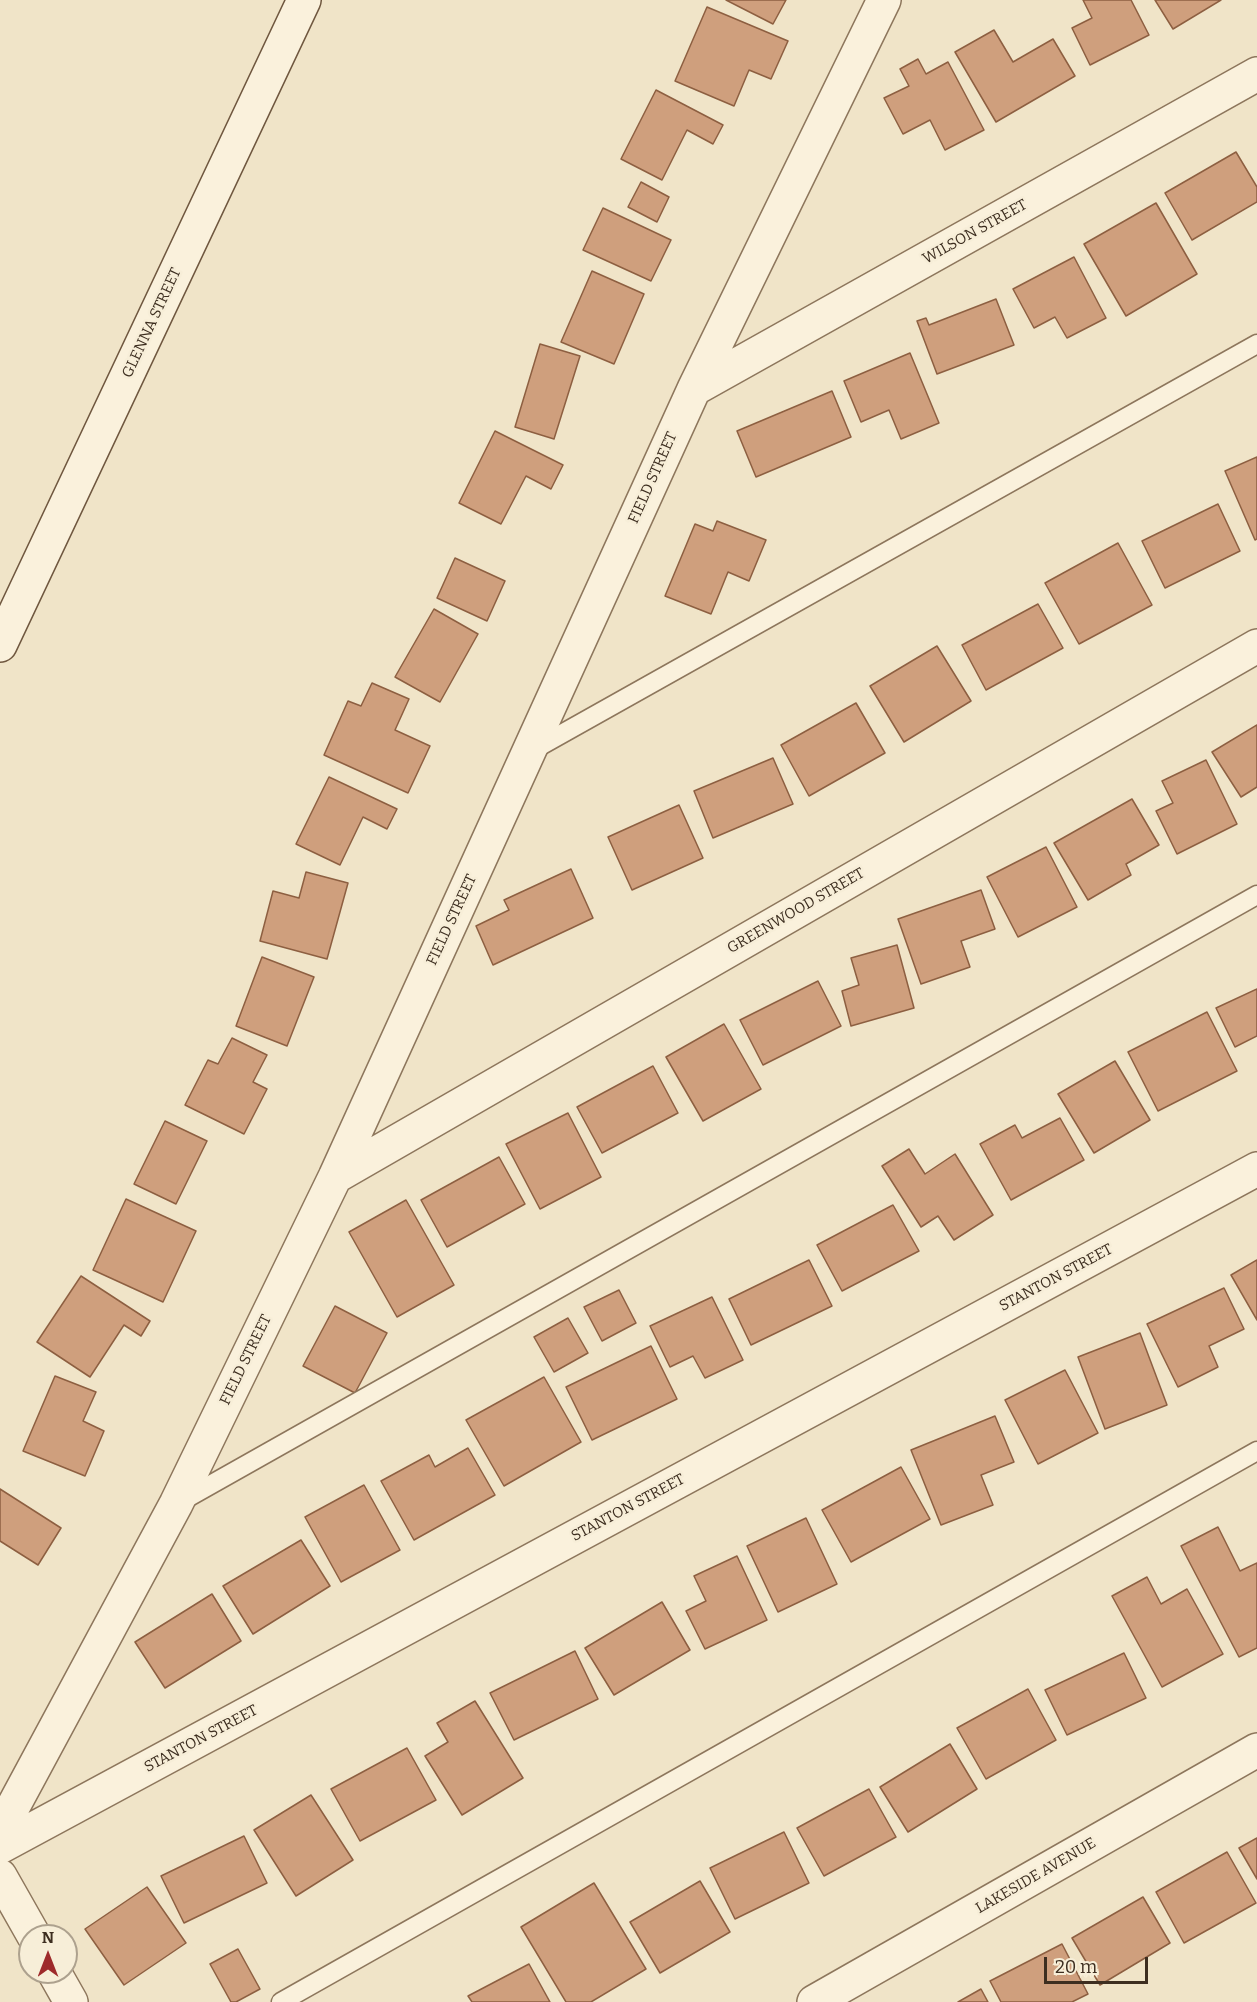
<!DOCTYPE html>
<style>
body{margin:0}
#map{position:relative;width:1257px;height:2002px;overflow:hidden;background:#f0e4c8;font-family:Bitter,serif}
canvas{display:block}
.north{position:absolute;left:18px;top:1924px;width:60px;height:60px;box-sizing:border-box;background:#f7eed8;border:2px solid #ada18e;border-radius:50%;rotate:0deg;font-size:16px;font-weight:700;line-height:24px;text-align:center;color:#3d2e20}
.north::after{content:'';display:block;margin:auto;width:21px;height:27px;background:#9e2a2b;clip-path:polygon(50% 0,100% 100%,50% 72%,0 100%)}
.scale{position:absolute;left:1044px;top:1957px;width:104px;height:27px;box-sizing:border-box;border:3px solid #3d2e20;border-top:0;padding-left:8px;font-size:18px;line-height:21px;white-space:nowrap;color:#3d2e20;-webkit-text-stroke:4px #f7eed8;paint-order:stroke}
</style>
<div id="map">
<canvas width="1257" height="2002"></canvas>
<div class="north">N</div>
<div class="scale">20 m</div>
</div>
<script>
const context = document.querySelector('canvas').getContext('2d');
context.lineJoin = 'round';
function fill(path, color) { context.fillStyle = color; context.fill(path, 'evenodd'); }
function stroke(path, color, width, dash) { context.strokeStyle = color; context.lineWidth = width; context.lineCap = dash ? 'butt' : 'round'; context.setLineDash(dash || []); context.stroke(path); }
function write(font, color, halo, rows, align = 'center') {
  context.font = font + ' Bitter,serif'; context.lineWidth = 5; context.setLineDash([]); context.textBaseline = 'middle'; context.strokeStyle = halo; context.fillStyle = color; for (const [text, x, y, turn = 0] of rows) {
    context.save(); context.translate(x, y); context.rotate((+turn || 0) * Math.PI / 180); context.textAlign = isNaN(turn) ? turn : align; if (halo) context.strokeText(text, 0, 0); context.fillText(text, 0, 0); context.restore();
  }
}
const building = new Path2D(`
 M726 0H786L773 24Z
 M1083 0H1131L1149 35 1090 65 1072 28 1092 18Z
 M1155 0H1221L1173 29Z
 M707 7 788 41 771 79 749 70 734 106 675 81Z
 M994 30 1013 62 1053 39 1075 76 996 122 955 52Z
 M918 59 926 74 948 62 984 130 945 150 930 120 903 134 884 98 909 86 900 69Z
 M656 90 723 125 713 144 687 130 662 180 621 159Z
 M1236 152 1257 187V202L1192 240 1165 193Z
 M641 182 669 197 657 222 628 207Z
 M1156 203 1197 274 1126 316 1084 244Z
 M603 208 671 240 651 281 583 250Z
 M1074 257 1106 318 1067 338 1055 317 1034 328 1013 289Z
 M592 271 644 294 614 364 561 342Z
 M996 299 1014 345 937 374 917 321 926 318 929 325Z
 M540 344 580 356 554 439 515 427Z
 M910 353 939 423 901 439 889 410 861 422 844 381Z
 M832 391 851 437 756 477 737 431Z
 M495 431 563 465 551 489 526 476 501 524 459 503Z
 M1257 457V539L1255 540 1225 471Z
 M1218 504 1240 551 1165 588 1142 541Z
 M717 521 766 540 749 581 728 572 711 614 665 596 695 524 713 531Z
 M1118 543 1152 605 1079 644 1045 583Z
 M455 558 505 581 487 621 437 598Z
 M1038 604 1063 648 986 690 962 645Z
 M434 609 478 634 440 702 395 677Z
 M937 646 971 701 904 742 870 686Z
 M372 683 409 699 395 730 430 746 408 793 324 755 348 701 361 706Z
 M856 703 885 753 809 796 781 745Z
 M1257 725V787L1241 797 1212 752Z
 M773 758 793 804 713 838 694 791Z
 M1206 760 1237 824 1177 854 1156 811 1173 803 1162 781Z
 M329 777 397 809 387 829 363 817 340 865 296 844Z
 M1132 799 1159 845 1126 864 1131 875 1088 900 1054 843Z
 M679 805 703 858 632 890 608 837Z
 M1046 847 1077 907 1018 937 987 877Z
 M571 869 593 918 493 965 476 926 509 910 504 900Z
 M306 872 348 883 327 959 260 941 273 891 299 898Z
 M981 890 995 929 961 941 970 967 921 984 898 919Z
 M897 945 914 1008 851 1026 842 991 859 985 851 958Z
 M262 957 314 977 287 1046 236 1026Z
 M818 981 841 1026 763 1065 740 1020Z
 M1257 989V1036L1235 1047 1216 1008Z
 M1207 1012 1237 1071 1158 1111 1128 1052Z
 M724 1024 761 1089 703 1121 666 1057Z
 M232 1038 267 1055 253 1082 267 1089 244 1134 185 1105 208 1060 218 1064Z
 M1115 1061 1150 1120 1094 1153 1058 1094Z
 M653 1066 678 1113 602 1153 577 1107Z
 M568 1113 601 1177 540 1209 506 1144Z
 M1060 1118 1084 1160 1011 1200 980 1144 1015 1125 1022 1138Z
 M165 1121 207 1141 176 1204 134 1184Z
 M909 1149 925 1174 955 1154 993 1215 954 1240 938 1216 921 1227 882 1166Z
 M499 1157 525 1204 447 1247 421 1200Z
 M126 1199 196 1231 163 1302 93 1270Z
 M406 1200 454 1285 397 1317 349 1232Z
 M893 1205 919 1251 842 1291 817 1245Z
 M809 1260 832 1306 751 1345 729 1299Z
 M1257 1260V1320L1231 1275Z
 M81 1276 150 1321 141 1336 124 1325 90 1377 37 1342Z
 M1224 1288 1244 1329 1209 1346 1218 1367 1178 1387 1147 1324Z
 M619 1290 636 1323 602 1341 584 1307Z
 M712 1297 743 1360 705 1378 693 1356 670 1367 650 1326Z
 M335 1306 387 1333 355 1393 303 1366Z
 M568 1318 588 1353 554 1372 534 1337Z
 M1140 1333 1167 1405 1105 1429 1078 1357Z
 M651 1346 677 1399 592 1440 566 1387Z
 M1065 1370 1098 1433 1038 1464 1005 1400Z
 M55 1376 96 1392 83 1421 104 1431 85 1476 23 1451Z
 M544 1377 581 1442 504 1486 466 1420Z
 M995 1416 1014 1462 981 1475 993 1505 941 1525 911 1450Z
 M468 1448 495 1495 414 1540 381 1481 429 1455 435 1467Z
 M901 1467 930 1519 851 1562 822 1510Z
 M364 1485 400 1550 341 1582 305 1517Z
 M0 1489 61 1528 38 1565 0 1541Z
 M806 1518 837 1584 778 1612 747 1546Z
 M1218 1527 1240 1571 1257 1563V1648L1239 1657 1181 1546Z
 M301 1540 330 1586 253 1634 223 1586Z
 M737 1556 767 1620 705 1649 686 1611 706 1601 694 1576Z
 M1147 1577 1161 1604 1187 1589 1223 1654 1162 1687 1112 1596Z
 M212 1594 241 1641 165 1688 135 1642Z
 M662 1602 690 1650 614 1695 585 1648Z
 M575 1651 598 1699 514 1740 490 1693Z
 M1124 1653 1146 1698 1067 1735 1045 1690Z
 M1028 1689 1056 1740 986 1779 957 1728Z
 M475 1701 523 1778 462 1815 425 1756 448 1742 437 1723Z
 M950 1744 977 1789 908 1832 880 1787Z
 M407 1748 436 1800 360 1841 331 1789Z
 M869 1789 896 1837 824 1876 797 1828Z
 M311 1795 353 1860 296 1896 254 1830Z
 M784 1832 809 1883 735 1919 710 1868Z
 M244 1836 267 1883 184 1923 161 1876Z
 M1257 1838V1879L1239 1848Z
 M1227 1852 1256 1903 1184 1943 1156 1892Z
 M700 1881 730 1932 660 1973 630 1922Z
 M594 1883 646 1969 591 2002H566L521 1927Z
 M147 1887 186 1943 124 1985 85 1929Z
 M1143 1897 1170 1943 1100 1985 1072 1938Z
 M1062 1944 1088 1994 1072 2002H1001L990 1981Z
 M238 1949 260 1989 236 2002H231L210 1964Z
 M529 1964 550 2002H472L468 1996Z
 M981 1989 988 2002H958Z`);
fill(building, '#cf9f7d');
stroke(building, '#8d5f41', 1.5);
const service = new Path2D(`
 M533 750 1257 344
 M180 1502 1257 895
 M281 2002 1257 1451`);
const minor = new Path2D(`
 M694 389 1257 74
 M335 1177 1257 646
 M0 1831 176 1504 335 1177 694 389 884 0
 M0 1847 1257 1169
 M0 1876 34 1936
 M54 1972 71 2002
 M814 2002 1257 1750`);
const secondary = new Path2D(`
 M0 645 304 0`);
stroke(service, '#8d765c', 21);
stroke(minor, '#8d765c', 36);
stroke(secondary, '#6f573f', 36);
stroke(service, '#faf1dc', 18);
stroke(minor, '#faf1dc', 33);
stroke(secondary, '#faf1dc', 33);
write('15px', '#3d2e20', '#f7eed8', [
 ["WILSON STREET",975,232,-29],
 ["GLENNA STREET",152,323,-65],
 ["FIELD STREET",653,478,-66],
 ["GREENWOOD STREET",796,911,-30],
 ["FIELD STREET",452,920,-65],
 ["STANTON STREET",1056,1278,-28],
 ["FIELD STREET",246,1360,-64],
 ["STANTON STREET",628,1508,-28],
 ["STANTON STREET",201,1739,-28],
 ["LAKESIDE AVENUE",1036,1876,-30]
]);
</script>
